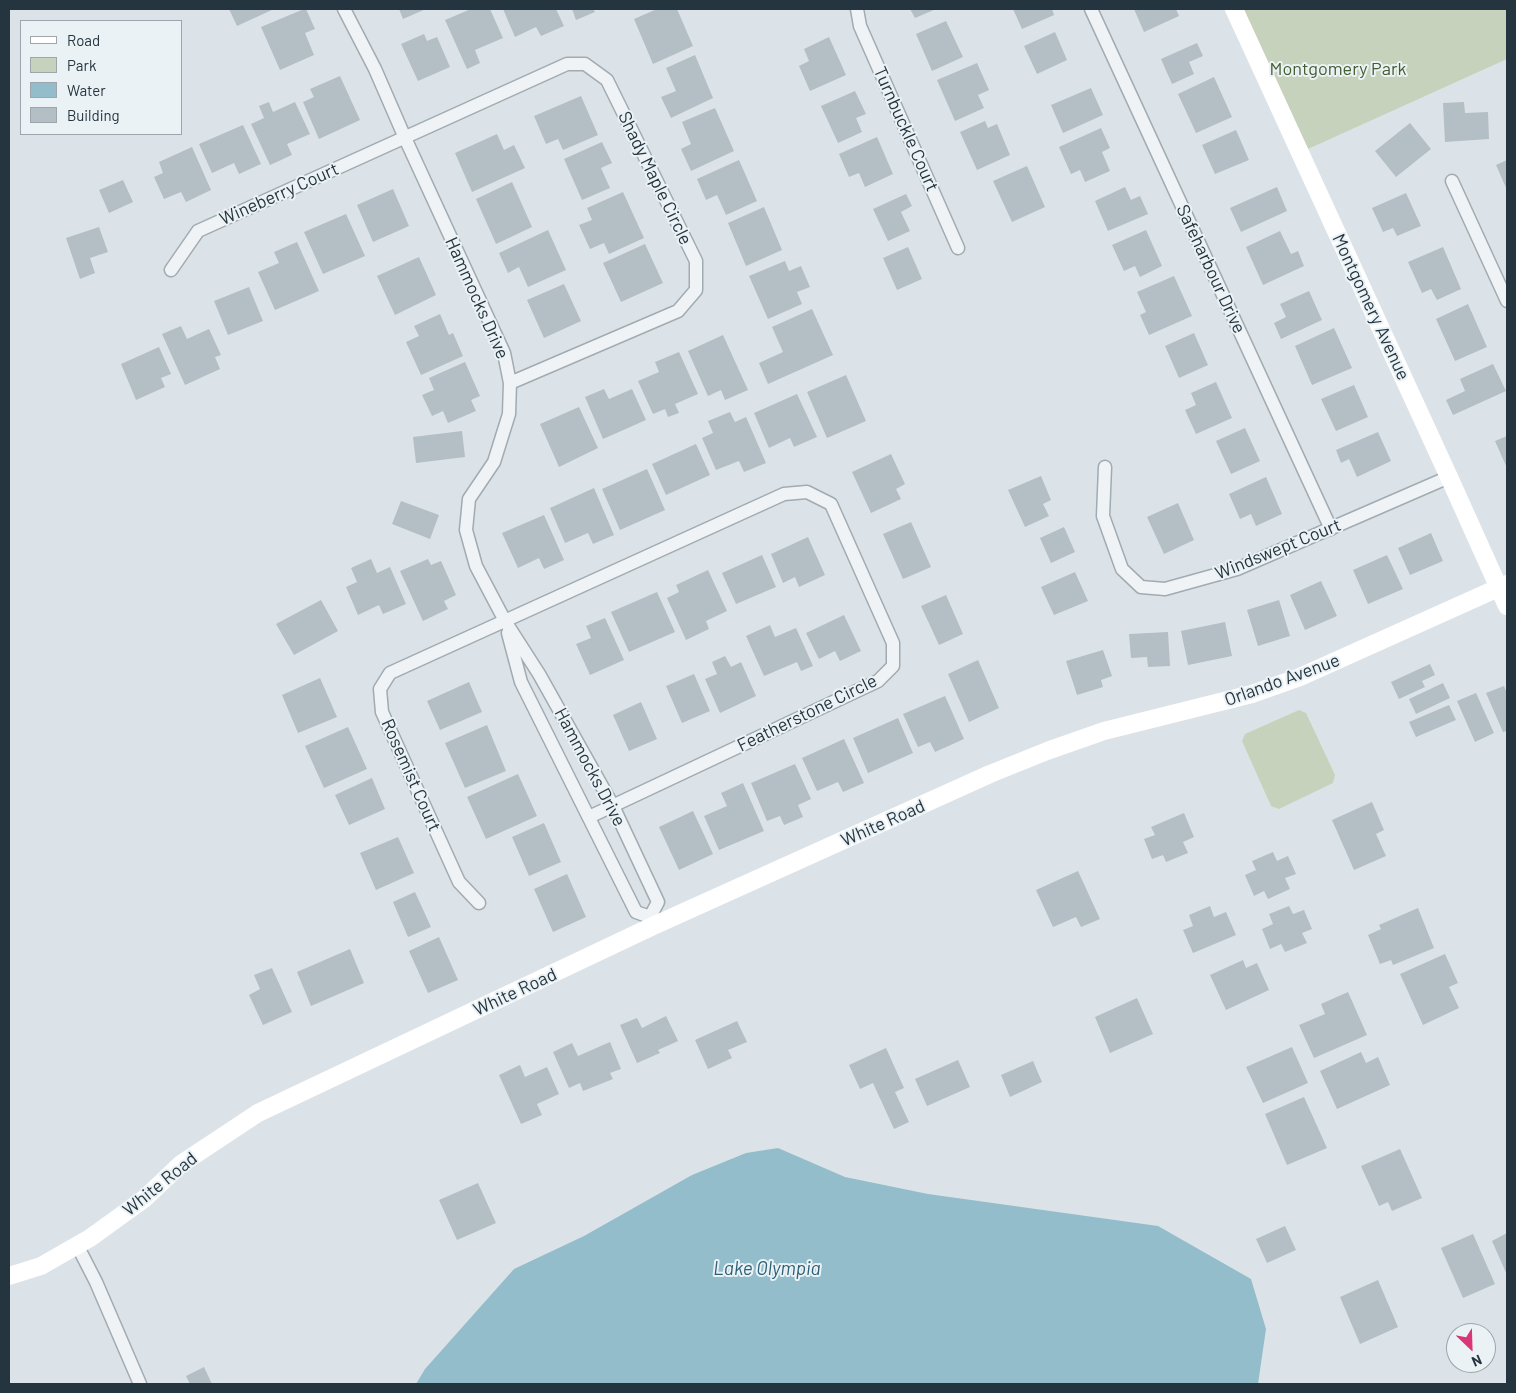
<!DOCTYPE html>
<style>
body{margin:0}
#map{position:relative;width:1516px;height:1393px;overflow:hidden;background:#dce3e8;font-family:Barlow,sans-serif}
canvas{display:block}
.frame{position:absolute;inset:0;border:10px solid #25353f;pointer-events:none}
.legend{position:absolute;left:20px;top:20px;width:162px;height:115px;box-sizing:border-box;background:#ebf2f5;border:1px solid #9ca6ac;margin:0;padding:6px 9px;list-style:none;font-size:15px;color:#25353f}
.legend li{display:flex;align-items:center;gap:10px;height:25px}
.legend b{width:25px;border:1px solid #9ca6ac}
.north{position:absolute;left:1446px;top:1323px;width:50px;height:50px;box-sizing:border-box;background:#ebf2f5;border:1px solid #9ca6ac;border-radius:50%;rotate:156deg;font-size:14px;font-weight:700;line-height:20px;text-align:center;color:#25353f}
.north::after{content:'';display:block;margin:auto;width:18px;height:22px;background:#d93577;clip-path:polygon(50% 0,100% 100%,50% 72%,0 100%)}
</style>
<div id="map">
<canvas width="1516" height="1393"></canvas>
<div class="frame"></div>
<ul class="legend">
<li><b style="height:6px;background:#fff"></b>Road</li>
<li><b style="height:14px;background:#c7d2bc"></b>Park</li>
<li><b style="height:14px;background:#93bdcb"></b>Water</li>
<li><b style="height:14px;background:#b3bec5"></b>Building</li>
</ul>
<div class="north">N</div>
</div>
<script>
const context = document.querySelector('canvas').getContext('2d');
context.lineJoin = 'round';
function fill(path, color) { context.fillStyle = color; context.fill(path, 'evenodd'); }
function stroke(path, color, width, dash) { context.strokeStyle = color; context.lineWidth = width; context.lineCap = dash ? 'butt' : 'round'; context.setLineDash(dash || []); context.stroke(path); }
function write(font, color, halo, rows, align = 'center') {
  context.font = font + ' Barlow,sans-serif'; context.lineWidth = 4; context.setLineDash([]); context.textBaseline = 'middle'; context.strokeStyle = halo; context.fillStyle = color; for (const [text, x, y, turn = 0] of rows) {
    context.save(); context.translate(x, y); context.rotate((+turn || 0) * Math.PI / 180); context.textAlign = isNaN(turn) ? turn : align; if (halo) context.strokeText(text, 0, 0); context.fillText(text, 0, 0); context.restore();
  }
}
fill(new Path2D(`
 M1242 9H1507V59L1308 149Z
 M1299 710 1306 713 1335 775 1333 783 1279 809 1271 806 1242 741 1245 734Z`), '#c7d2bc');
fill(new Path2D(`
 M778 1148 845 1177 928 1194 1158 1226 1251 1279 1266 1329 1258 1384H416L425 1369 514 1269 584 1236 692 1175 746 1153Z`), '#93bdcb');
fill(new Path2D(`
 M229 9H274L237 26Z
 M304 9H306L315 29 305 33 314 55 280 70 261 27Z
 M399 9H426L403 19Z
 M471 9H490L503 38 475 50 480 63 467 69 445 20Z
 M503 9H556L564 26 541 36 536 27 515 37Z
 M572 9H593L595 12 576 20Z
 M657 9H677L693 46 653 64 634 19Z
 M910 9H936L915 18Z
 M1013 9H1052L1054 15 1022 29Z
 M1134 9H1176L1179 16 1144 32Z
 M946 21 963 57 932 71 916 34Z
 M1055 32 1067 60 1037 74 1024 46Z
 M424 34 427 41 437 37 450 67 418 81 401 44Z
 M829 37 846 75 810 91 799 66 809 61 804 49Z
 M1197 43 1203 56 1189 62 1194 74 1172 84 1161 59Z
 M695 55 713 98 671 118 661 97 676 91 666 68Z
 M977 63 989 90 978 95 984 108 955 121 937 80Z
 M340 76 360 120 319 139 303 102 314 97 310 89Z
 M1214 77 1232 117 1196 133 1178 94Z
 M1091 88 1103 115 1063 133 1051 105Z
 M855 91 866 114 856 118 862 132 838 143 821 106Z
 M581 96 598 135 563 150 558 139 546 144 534 116Z
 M269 102 273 112 295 102 310 134 287 144 292 155 270 165 251 124 264 118 259 106Z
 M1464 102 1465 113 1488 112 1489 139 1445 142 1443 103Z
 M715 108 734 151 691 171 681 149 691 144 682 122Z
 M985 121 988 128 997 124 1010 155 977 170 960 132Z
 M1410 123 1431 149 1396 177 1375 151Z
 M243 125 261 164 239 174 234 163 212 173 199 144Z
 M1101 128 1110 148 1102 152 1110 171 1085 182 1080 170 1071 174 1059 147Z
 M1236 130 1249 160 1215 174 1202 145Z
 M497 134 504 150 514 145 525 168 472 192 455 153Z
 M877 137 893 174 865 187 859 173 849 177 839 154Z
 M602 142 612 163 601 168 610 188 582 200 564 159Z
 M192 147 211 190 186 202 181 192 164 199 154 177 163 173 159 162Z
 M739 160 757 201 726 215 717 195 706 200 697 179Z
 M1507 160V190L1496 165Z
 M1027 166 1045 207 1012 222 993 181Z
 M123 180 133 202 109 213 99 190Z
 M512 182 532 227 496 244 476 199Z
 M1125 187 1131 200 1140 196 1148 214 1108 231 1095 201Z
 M1277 187 1287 211 1241 232 1230 208Z
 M393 189 409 226 373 242 357 205Z
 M623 192 644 238 609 254 604 243 590 249 579 225 592 220 587 208Z
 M1406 193 1421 226 1397 236 1393 228 1383 232 1372 208Z
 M906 194 912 206 901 212 910 231 888 241 873 209Z
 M764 207 782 250 746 266 728 223Z
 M346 214 365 256 323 274 304 232Z
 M99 227 108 252 90 258 95 273 80 279 66 238Z
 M548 230 566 270 528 287 519 267 508 273 499 253Z
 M1146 230 1162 266 1140 277 1135 266 1124 271 1112 245Z
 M1280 231 1291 254 1298 251 1304 266 1263 285 1246 247Z
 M297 242 319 291 275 310 258 272 279 263 274 252Z
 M645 244 663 283 621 302 603 263Z
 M908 247 922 279 897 290 883 258Z
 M1443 247 1461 289 1437 300 1431 289 1422 293 1408 262Z
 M419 257 436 295 395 315 377 276Z
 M785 261 789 271 801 266 810 287 797 292 802 304 768 319 749 276Z
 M1174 276 1192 316 1149 335 1140 315 1146 312 1137 292Z
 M564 284 581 321 544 338 527 300Z
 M249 287 263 321 228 335 214 301Z
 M1309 291 1322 320 1281 339 1274 323 1286 317 1280 304Z
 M1468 304 1487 347 1455 361 1436 319Z
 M812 309 833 355 768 384 759 363 783 352 772 327Z
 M440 314 449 335 453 333 463 356 421 375 406 342 419 336 414 326Z
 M181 326 187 339 209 329 221 355 215 357 220 369 185 385 162 334Z
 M1334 328 1352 368 1312 385 1295 346Z
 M1194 333 1208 365 1179 378 1165 346Z
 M723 335 748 390 725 400 721 390 708 396 688 351Z
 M159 347 171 374 161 378 165 387 136 400 121 364Z
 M679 352 698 394 675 404 679 413 668 417 665 409 653 414 638 381 659 372 655 362Z
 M465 362 480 396 471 400 476 411 448 423 443 411 432 416 422 395 434 390 429 378Z
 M1493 364 1506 391 1453 415 1446 400 1465 391 1460 379Z
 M846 375 866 421 827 438 807 392Z
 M1216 382 1232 418 1196 434 1185 410 1196 405 1191 393Z
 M1354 385 1368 417 1336 431 1321 399Z
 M604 389 609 399 632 389 646 420 603 439 585 397Z
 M797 394 817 437 794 447 790 438 769 448 754 413Z
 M579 407 598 448 559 467 540 424Z
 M730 412 735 422 746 417 766 463 744 472 739 461 716 470 702 438 713 433 708 421Z
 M1245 428 1260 461 1231 474 1216 441Z
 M462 431 465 457 416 463 413 437Z
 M1378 432 1391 461 1357 477 1349 459 1341 463 1336 450Z
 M1507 436V468L1495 441Z
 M696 444 710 475 666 495 652 464Z
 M891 454 905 484 896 489 901 499 871 513 852 472Z
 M647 469 665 510 620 530 602 489Z
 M1041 476 1051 500 1043 504 1049 516 1025 527 1008 490Z
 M1266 477 1282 514 1256 526 1251 514 1240 519 1229 494Z
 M594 488 614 535 593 544 588 533 565 543 550 508Z
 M401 501 439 515 430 539 392 524Z
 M1178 503 1194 540 1164 554 1147 517Z
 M544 515 564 560 544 569 539 558 518 568 502 533Z
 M911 522 931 567 903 579 883 534Z
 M1064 527 1075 552 1051 563 1040 538Z
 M1431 533 1443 561 1410 575 1398 548Z
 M808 537 825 575 799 587 795 577 783 583 771 554Z
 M762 555 776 587 736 604 722 573Z
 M1387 555 1403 589 1368 604 1353 570Z
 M371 559 377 573 390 567 406 604 383 614 379 605 358 615 346 587 357 582 351 568Z
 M428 559 431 565 441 561 456 595 444 601 448 609 423 621 400 571Z
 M708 570 727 611 706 621 709 629 686 640 667 598 679 592 676 585Z
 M1075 572 1088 601 1054 615 1041 587Z
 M1321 581 1337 616 1305 630 1290 595Z
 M657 592 675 632 629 652 611 612Z
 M946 595 963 634 939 645 921 606Z
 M321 600 338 631 294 655 276 624Z
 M1279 600 1290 636 1258 646 1247 610Z
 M844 615 861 651 840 661 835 651 819 659 806 633Z
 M605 618 624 660 590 675 576 644 591 638 586 626Z
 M1225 622 1232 656 1188 665 1181 631Z
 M770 625 775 637 796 628 813 666 801 671 797 662 764 676 746 636Z
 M1168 632 1170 666 1148 667 1147 657 1131 658 1129 634Z
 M1103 650 1112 676 1101 680 1103 687 1077 695 1066 661Z
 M725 656 731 667 741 662 756 696 720 713 705 679 717 674 712 662Z
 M978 660 999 708 969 722 948 674Z
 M1430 664 1435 675 1422 681 1425 687 1399 699 1391 682Z
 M694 674 710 711 682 723 666 686Z
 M320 678 337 717 298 733 282 695Z
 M469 682 482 712 440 730 427 701Z
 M1443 683 1450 698 1416 714 1409 699Z
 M1504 686 1507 693V731L1503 732 1486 693Z
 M1476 693 1494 733 1475 742 1457 701Z
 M945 696 964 739 935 752 930 742 918 747 903 714Z
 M641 702 657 739 629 751 613 715Z
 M1449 705 1456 720 1416 737 1409 722Z
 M898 718 913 753 868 773 853 738Z
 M487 725 506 771 465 788 445 743Z
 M348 727 367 769 324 788 305 746Z
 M844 739 864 783 843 792 838 782 817 791 802 758Z
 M795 764 811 799 798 805 803 817 784 825 780 816 767 821 751 783Z
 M518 774 537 816 486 839 467 797Z
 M372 778 385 809 349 825 335 795Z
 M743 783 764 831 719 850 704 816 727 806 721 793Z
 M1372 802 1384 830 1376 834 1386 856 1354 870 1332 820Z
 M693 811 713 854 679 870 659 827Z
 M1184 813 1194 837 1183 842 1188 853 1166 862 1163 855 1152 859 1144 839 1155 835 1151 827Z
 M544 823 561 862 529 876 512 837Z
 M398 837 414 873 376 890 360 853Z
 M1273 852 1277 861 1288 856 1296 874 1285 878 1290 889 1268 899 1264 891 1254 896 1245 875 1256 870 1252 861Z
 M1078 871 1100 919 1081 927 1076 917 1053 927 1036 890Z
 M567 874 586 917 553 932 534 889Z
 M415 892 431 927 408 937 393 902Z
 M1210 906 1214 917 1226 912 1236 935 1193 953 1183 930 1193 926 1189 915Z
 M1289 906 1293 914 1304 910 1312 929 1302 933 1307 943 1285 952 1281 944 1270 949 1262 929 1273 924 1269 914Z
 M1418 908 1434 948 1393 965 1391 960 1380 964 1368 935 1381 929 1379 925Z
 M439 937 458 980 428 993 409 951Z
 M350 949 364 983 311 1006 297 972Z
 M1445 954 1458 983 1449 987 1459 1008 1423 1025 1400 974Z
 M1243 960 1246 968 1257 963 1269 990 1226 1010 1210 975Z
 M272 968 292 1012 263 1025 249 995 260 989 254 975Z
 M1348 992 1367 1035 1314 1058 1299 1025 1325 1014 1321 1004Z
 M1137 998 1153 1034 1110 1053 1095 1017Z
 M666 1016 678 1041 658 1050 660 1053 637 1063 620 1025 637 1018 642 1028Z
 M737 1021 747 1042 728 1050 732 1058 708 1069 695 1040Z
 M610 1042 621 1069 610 1073 613 1079 583 1091 580 1083 569 1088 553 1052 572 1043 578 1056Z
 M1292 1047 1308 1083 1263 1103 1246 1067Z
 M886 1048 904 1088 895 1092 909 1122 894 1129 873 1083 860 1089 849 1065Z
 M1361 1052 1366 1063 1378 1057 1390 1085 1337 1109 1320 1071Z
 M958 1060 970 1087 927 1106 915 1079Z
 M1033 1061 1042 1082 1010 1097 1001 1075Z
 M520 1065 525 1077 547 1067 559 1094 537 1104 542 1115 521 1124 499 1075Z
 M1304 1097 1327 1148 1287 1165 1265 1114Z
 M1400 1149 1422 1198 1392 1211 1388 1202 1379 1206 1361 1166Z
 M478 1183 496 1223 457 1240 439 1200Z
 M1285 1226 1296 1250 1267 1263 1256 1239Z
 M1507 1233V1275L1492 1241Z
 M1473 1234 1495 1284 1463 1298 1441 1248Z
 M1378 1280 1398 1327 1360 1344 1340 1297Z
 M204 1367 212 1384H190L186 1376Z`), '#b3bec5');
const street = new Path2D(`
 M344 9 375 69 405 138 504 353 510 383 509 414 494 462 469 499 466 530 476 566 505 621 539 674 613 806 658 902 650 917
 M857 9 860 26 958 248
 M1091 9 1331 529
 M1452 181 1507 301
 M171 270 198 231 567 64H585L607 80 696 261V290L678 311 510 383
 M1105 467 1103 516 1122 569 1141 587 1165 589 1237 569 1449 477
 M508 633 521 682 636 912 650 917
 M479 903 459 882 382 712 380 689 390 673 784 494 807 492 831 504 893 643V666L878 681 589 817
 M77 1245 96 1282 140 1384`);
stroke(street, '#a1abb2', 15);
stroke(street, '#eff3f6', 12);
stroke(new Path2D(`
 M1234 9 1449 477 1507 606
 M9 1276 41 1266 90 1238 144 1199 181 1164 258 1113 653 926 990 774 1047 751 1104 731 1252 694 1300 677 1507 584`), '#fff', 18);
write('18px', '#445c31', '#ebf2f5', [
 ["Montgomery Park",1338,69]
]);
write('18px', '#25353f', '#ebf2f5', [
 ["Turnbuckle Court",906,129,66],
 ["Shady Maple Circle",655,178,64],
 ["Wineberry Court",279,194,-24],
 ["Safeharbour Drive",1211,269,65],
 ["Hammocks Drive",477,298,66],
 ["Montgomery Avenue",1371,307,65],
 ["Windswept Court",1278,549,-22],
 ["Orlando Avenue",1282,680,-20],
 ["Featherstone Circle",807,713,-26],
 ["Hammocks Drive",590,767,62],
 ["Rosemist Court",411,775,66],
 ["White Road",883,823,-24],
 ["White Road",515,992,-25],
 ["White Road",160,1184,-39]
]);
write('italic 19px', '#2c6076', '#ebf2f5', [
 ["Lake Olympia",767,1269]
]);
</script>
